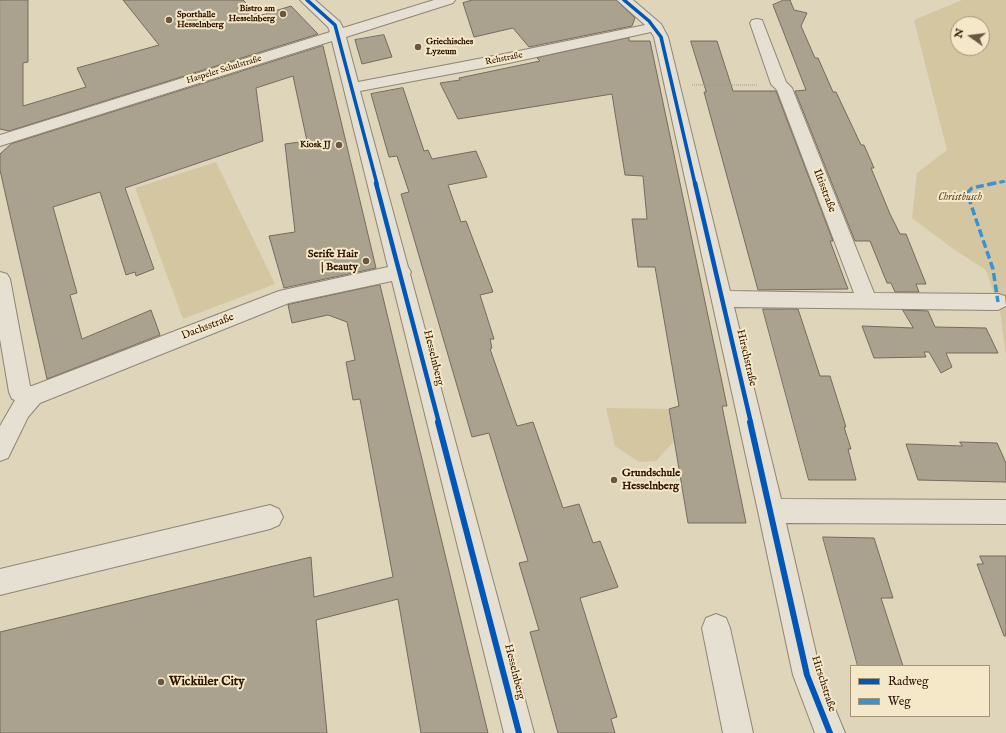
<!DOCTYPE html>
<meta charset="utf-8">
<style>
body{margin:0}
#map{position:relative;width:1006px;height:733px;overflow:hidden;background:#dfd5ba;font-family:"IM FELL English",serif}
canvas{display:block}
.legend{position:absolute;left:850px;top:665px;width:140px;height:52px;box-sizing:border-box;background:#f4e8c8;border:1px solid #a49278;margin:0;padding:5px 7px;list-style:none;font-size:12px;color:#2d1200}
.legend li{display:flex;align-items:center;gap:8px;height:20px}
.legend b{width:20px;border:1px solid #a49278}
.north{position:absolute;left:950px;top:16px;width:40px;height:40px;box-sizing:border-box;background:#f4e8c8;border:1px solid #a49278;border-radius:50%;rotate:284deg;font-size:11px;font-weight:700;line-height:16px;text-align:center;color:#2d1200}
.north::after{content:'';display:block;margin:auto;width:14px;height:18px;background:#6b5641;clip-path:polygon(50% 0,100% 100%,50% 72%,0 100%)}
</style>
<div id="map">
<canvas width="1006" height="733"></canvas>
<ul class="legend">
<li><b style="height:5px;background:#0057b8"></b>Radweg</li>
<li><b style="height:5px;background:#3c92d0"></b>Weg</li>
</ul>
<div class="north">N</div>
</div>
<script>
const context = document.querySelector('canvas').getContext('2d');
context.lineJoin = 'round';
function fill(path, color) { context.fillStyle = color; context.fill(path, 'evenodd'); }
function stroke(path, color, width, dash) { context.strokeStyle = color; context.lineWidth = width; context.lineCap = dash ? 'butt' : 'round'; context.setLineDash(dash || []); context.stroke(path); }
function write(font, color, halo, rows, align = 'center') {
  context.font = font + ' "IM FELL English",serif'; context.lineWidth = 4; context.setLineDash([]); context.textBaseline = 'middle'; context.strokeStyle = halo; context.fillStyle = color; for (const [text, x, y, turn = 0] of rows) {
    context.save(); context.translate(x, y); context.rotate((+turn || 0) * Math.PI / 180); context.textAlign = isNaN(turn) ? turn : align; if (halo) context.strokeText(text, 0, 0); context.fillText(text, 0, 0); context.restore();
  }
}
fill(new Path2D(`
 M962 0H1006V357L1000 311 986 270 952 248 912 218 917 173 947 150 914 20ZM958 24H982V48H958Z
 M216 162 275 284 183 319 135 188Z
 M606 408 668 409 674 441 656 461 639 462 615 446Z`), '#d5c6a2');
const building = new Path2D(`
 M0 0H28V62L23 63V106L86 87 77 68 159 45 123 0H243L259 16 291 6 318 34 9 131 0 129Z
 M473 0H616L635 18 632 26 529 47 513 28 474 37 463 3Z
 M784 0H790L794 10 807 13 801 26 815 58H818L833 92H836L861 145H864L874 168H871L890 214 900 234H906L926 284H916L919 292H895L891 283H887L870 241H855L795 91 806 90 773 5Z
 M384 35 392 57 362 64 355 40Z
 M629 38V41H650L727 406H722L746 523H688L669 409 679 406 655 267H638L632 219H647L643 176 625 175 612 94 458 119 440 83 460 80 459 78 540 61 537 58Z
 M691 41H717L733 91H776L833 241H830L848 289 758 290 704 92H706Z
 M323 46 376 268 284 288 269 236 295 232 285 144 307 141 293 76 256 88 263 141 125 188 154 269 136 276 135 272 126 275 100 192 53 207 77 293 70 295 82 339 151 310 160 335 47 379 0 170V154L11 144Z
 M403 88 424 151 428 150 432 159 476 151 487 177 448 185 461 222 466 221 493 292 480 295 494 339H490L492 348 490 349 517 426 533 422 563 508 579 504 593 543 600 541 618 587 580 598 617 717 611 719 615 733H558L530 632 539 630 519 563 528 561 489 433 472 437 401 194 409 192 397 156 389 157 371 94Z
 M380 285 488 733H421L398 599 316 620 327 733H0V632L311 557 314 597 393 577 360 399 353 400 346 362 355 360 347 322 328 315 292 323 288 305Z
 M763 309H798L820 376H830L846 427H844L851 449H848L856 480H809Z
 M903 310 928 311 935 327 986 328 998 353H946L952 367 941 373 929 352H924L926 357 874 358 862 326 913 328Z
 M960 442 997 443 1006 463V482L918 480 906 444 962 446Z
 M823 537 874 538 893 598H881L903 666H858Z
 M980 556H1006V636H1004L977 564H983Z`);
fill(building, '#aaa18f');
stroke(building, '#756b5c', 1);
const minor = new Path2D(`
 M300 0H315L340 22 343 28 434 0H455L453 3 346 37 358 82 509 53 645 25 617 0H633L661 24 668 37 730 291 854 293 777 90 771 84 750 23 752 20 757 19 762 20 786 82 792 88 874 293 998 294 1005 296 1006 306 998 310 734 307 781 499 1006 500V524L786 523 821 675 845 733H815L793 675 758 511 654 37 651 32 509 63 360 91 408 267 411 272 410 274 534 733H504L392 281 289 303 40 403 28 417 8 458 0 461V426L15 400 12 399 9 392 0 339V272L7 274 10 279 30 386H32L279 291 388 267 332 41 0 146V135L330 32 328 27Z
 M270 505 279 509 283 517 279 525 270 529 0 595V569Z
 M716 614 726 618 730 628 753 733H723L702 628 706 618Z`);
stroke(minor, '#8f8574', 2);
stroke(new Path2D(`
 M692 85H757`), '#a19a8e', 2, [0.5, 1.5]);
fill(minor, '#e5e0d2');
stroke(new Path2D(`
 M991 184 1006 181`), '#3c92d0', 3, [5.5, 3]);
stroke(new Path2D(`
 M995 183 972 188 967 193 993 269 998 302`), '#3c92d0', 3.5, [8, 3.5]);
stroke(new Path2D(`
 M307 0 335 25 377 184
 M624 0 649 21 661 37 695 184`), '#0057b8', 3.5);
stroke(new Path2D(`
 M376 183 439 423
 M695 183 751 423`), '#0057b8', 4.5);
stroke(new Path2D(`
 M438 422 519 733
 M750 422 807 675 830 733`), '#0057b8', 6);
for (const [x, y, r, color] of [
 [283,14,4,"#6b5641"],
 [169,20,4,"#6b5641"],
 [418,47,4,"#6b5641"],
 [339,145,4,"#6b5641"],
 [366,261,4,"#6b5641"],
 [614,480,4,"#6b5641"],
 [161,682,4,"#6b5641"]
]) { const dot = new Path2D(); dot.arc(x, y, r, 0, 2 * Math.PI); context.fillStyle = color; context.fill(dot); stroke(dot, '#f4e8c8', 1.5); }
write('bold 9px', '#2d1200', '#f4e8c8', [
 ["Bistro am",275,9],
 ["Hesselnberg",275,19],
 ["Sporthalle",177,15,"left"],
 ["Hesselnberg",177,25,"left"],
 ["Griechisches",426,42,"left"],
 ["Lyzeum",426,52,"left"],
 ["Kiosk JJ",331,145]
], 'right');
write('9px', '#2d1200', '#f4e8c8', [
 ["Rehstraße",504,59,-11],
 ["Haspeler Schulstraße",224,70,-17]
]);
write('11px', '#2d1200', '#f4e8c8', [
 ["Iltisstraße",824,191,69],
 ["Dachsstraße",208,327,-21],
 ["Hesselnberg",433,358,76],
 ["Hirschstraße",746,358,77],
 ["Hesselnberg",514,672,76],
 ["Hirschstraße",823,684,72]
]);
write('italic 11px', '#654c32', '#f4e8c8', [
 ["Christbusch",960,198]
]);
write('bold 11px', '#2d1200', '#f4e8c8', [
 ["Serife Hair",358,255],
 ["| Beauty",358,268],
 ["Grundschule",622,474,"left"],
 ["Hesselnberg",622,487,"left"]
], 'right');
write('bold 13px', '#2d1200', '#f4e8c8', [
 ["Wicküler City",169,682]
], 'left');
</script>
